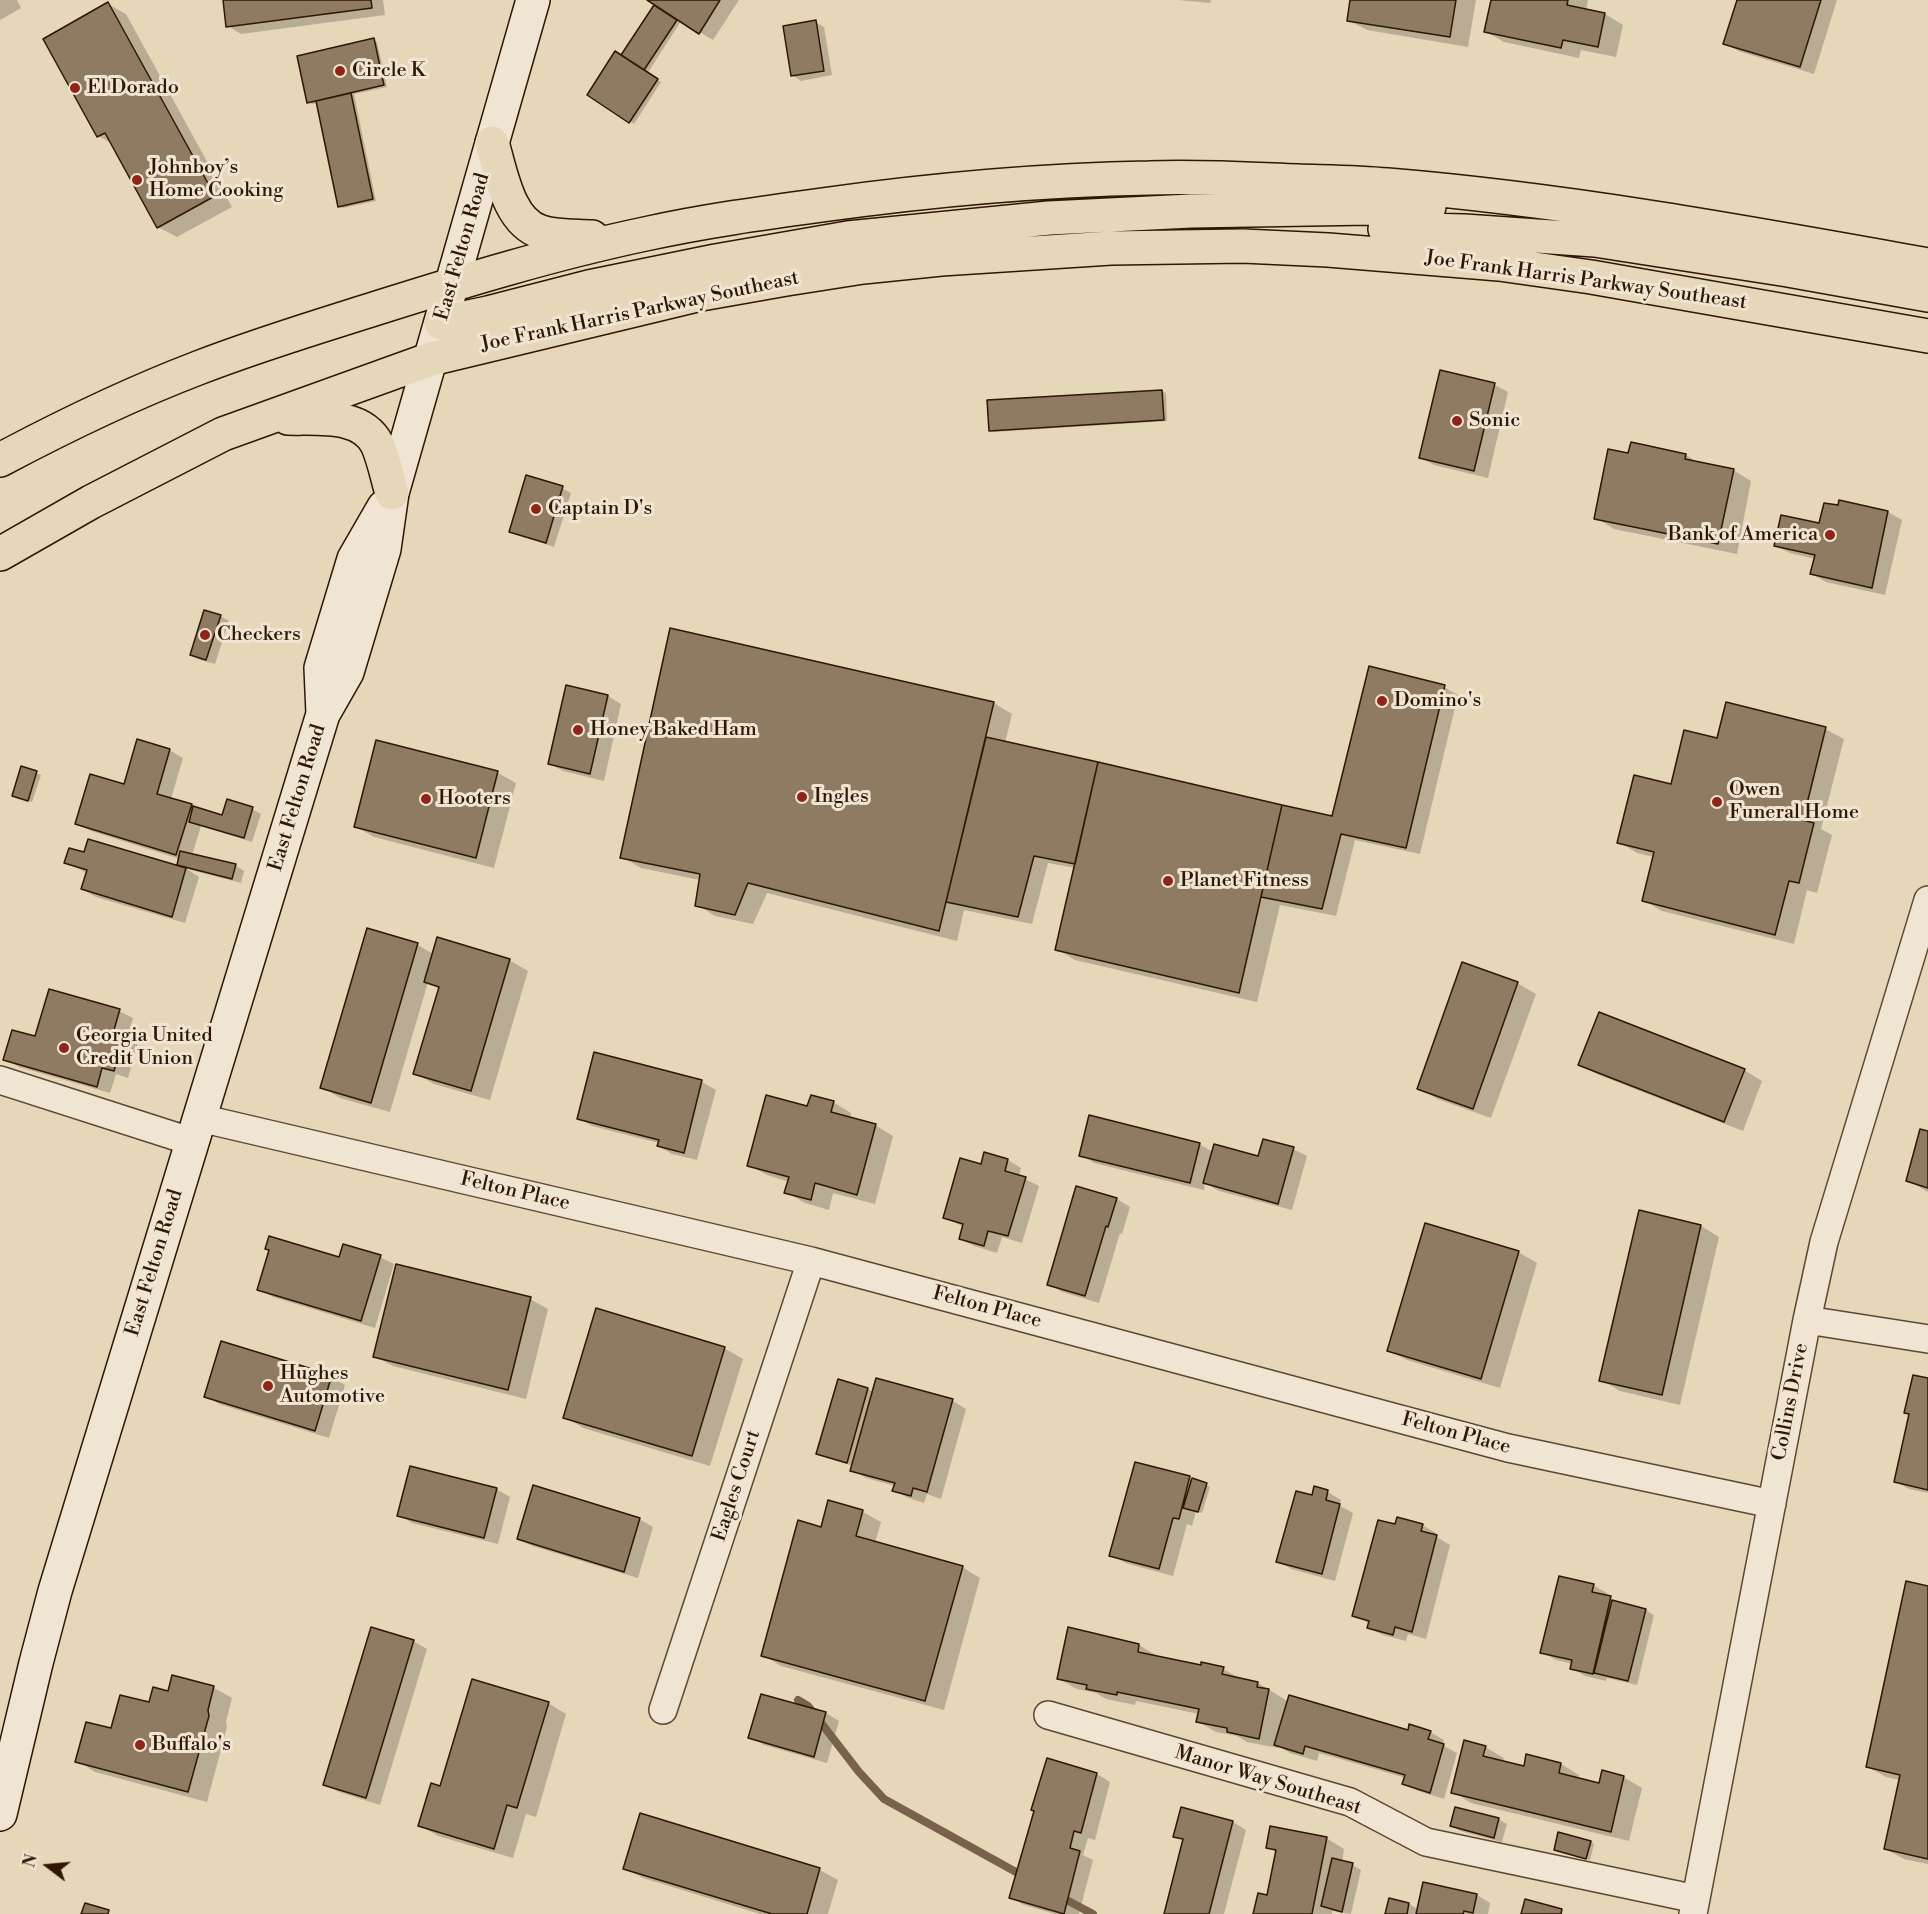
<!DOCTYPE html>
<meta charset="utf-8">
<style>
body{margin:0}
#map{position:relative;width:1928px;height:1914px;overflow:hidden;background:#e7d7b9;font-family:"Libre Bodoni",serif}
canvas{display:block}
.north{position:absolute;left:18px;top:1836px;width:60px;height:60px;-webkit-text-stroke:4px #efe5d2;paint-order:stroke;rotate:286deg;font-size:16px;font-weight:700;line-height:24px;text-align:center;color:#301604}
.north::after{content:'';display:block;margin:auto;width:21px;height:27px;background:#301604;clip-path:polygon(50% 0,100% 100%,50% 72%,0 100%)}
</style>
<div id="map">
<canvas width="1928" height="1914"></canvas>
<div class="north">N</div>
</div>
<script>
const context = document.querySelector('canvas').getContext('2d');
context.lineJoin = 'round';
function fill(path, color) { context.fillStyle = color; context.fill(path, 'evenodd'); }
function stroke(path, color, width, dash) { context.strokeStyle = color; context.lineWidth = width; context.lineCap = dash ? 'butt' : 'round'; context.setLineDash(dash || []); context.stroke(path); }
function write(font, color, halo, rows, align = 'center') {
  context.font = font + ' "Libre Bodoni",serif'; context.lineWidth = 6; context.setLineDash([]); context.textBaseline = 'middle'; context.strokeStyle = halo; context.fillStyle = color; for (const [text, x, y, turn = 0] of rows) {
    context.save(); context.translate(x, y); context.rotate((+turn || 0) * Math.PI / 180); context.textAlign = isNaN(turn) ? turn : align; if (halo) context.strokeText(text, 0, 0); context.fillText(text, 0, 0); context.restore();
  }
}
fill(new Path2D(`
 M0 0H17L21 8 0 20Z
 M224 0H383L385 15 241 34 228 26Z
 M649 0H739L713 40 681 21 647 74 661 82 634 124 589 94 622 57 656 5Z
 M1178 0H1211L1210 3Z
 M1352 0H1476L1468 47 1367 30 1348 20Z
 M1492 0H1588L1586 10 1605 14 1623 25 1616 57 1581 50 1579 58 1504 42 1486 32Z
 M1738 0H1837L1814 74 1738 51 1725 43Z
 M108 4 126 14 232 207 177 237 158 227 113 144 98 136Z
 M815 22 824 27 832 75 801 81 792 75Z
 M373 40 377 42 387 87 354 94 376 201 343 208 339 206 318 103 312 104 309 102Z
 M1441 372 1495 385 1508 392 1488 478 1434 465 1421 458Z
 M1162 391 1166 393 1167 421 994 432 990 430Z
 M1630 455H1686L1700 464 1733 470 1751 481 1737 554 1614 529 1596 518Z
 M562 488 571 493 554 547 520 536 511 531Z
 M1840 502 1888 512 1902 520 1885 595 1826 582 1812 574 1815 559 1790 553 1776 546 1820 525 1839 507Z
 M220 616 229 621 215 664 200 660 191 655Z
 M568 687 608 696 621 704 604 781 563 771 550 764Z
 M1444 687 1458 695 1420 854 1355 840 1336 916 1280 905 1257 1002 1075 960 1057 949 1075 868 1048 863 1032 924 964 910 957 941 767 893 753 924 715 916 697 905 700 880 641 868 622 857 994 703 1012 714 1005 743 1333 818Z
 M1825 729 1844 739 1821 829 1832 835 1817 893 1807 890 1794 944 1662 911 1643 900 1654 857 1637 853 1619 842 1672 786 1718 740Z
 M169 750 183 758 171 799 223 817 252 809 261 814 252 842 201 826 192 855 236 866 244 871 241 883 187 869 199 877 185 923 96 897 82 889 87 873 66 862 85 854 185 868 178 864 180 859 91 831 77 824Z
 M22 768 41 775 32 802 17 797Z
 M498 773 516 783 494 868 374 837 355 826Z
 M418 945 433 954 509 960 528 971 490 1100 434 1084 415 1073 440 989 428 982 390 1112 340 1098 322 1087Z
 M1517 983 1536 994 1491 1118 1437 1099 1419 1088Z
 M119 1011 133 1018 128 1036 138 1042 128 1078 116 1074 110 1093 19 1067 5 1059 36 1038Z
 M595 1054 702 1082 716 1090 697 1160 672 1154 658 1146 659 1143 592 1126 578 1118Z
 M1580 1065 1744 1070 1762 1081 1743 1131 1599 1075Z
 M833 1102 851 1113 850 1119 875 1125 893 1136 875 1204 833 1193 829 1210 805 1203 786 1192 789 1182 767 1175 748 1165 808 1108Z
 M1928 1133V1192L1907 1180Z
 M1199 1144 1213 1152 1259 1158 1293 1149 1307 1156 1292 1210 1219 1191 1205 1183 1204 1190 1094 1163 1081 1155Z
 M1008 1160 1021 1168 1019 1176 1039 1186 1022 1243 1002 1237 997 1253 974 1246 960 1239 964 1227 944 1217 982 1166Z
 M1077 1187 1117 1199 1130 1207 1122 1234 1120 1233 1099 1303 1062 1292 1049 1284Z
 M1641 1212 1701 1226 1719 1237 1680 1405 1620 1391 1601 1380Z
 M1518 1252 1537 1263 1500 1388 1407 1360 1388 1350Z
 M380 1257 394 1264 375 1328 273 1297 259 1289 340 1259Z
 M530 1299 548 1309 526 1399 393 1366 374 1356Z
 M222 1343 332 1377 345 1385 329 1438 219 1404 206 1396Z
 M724 1348 743 1359 710 1466 583 1428 565 1417Z
 M877 1380 953 1401 966 1409 941 1499 927 1494 924 1503 908 1498 894 1490 895 1486 866 1478 852 1470 853 1466 827 1458 818 1453 868 1389 874 1392Z
 M1928 1380V1493L1909 1489 1895 1481 1911 1415 1905 1412Z
 M1189 1478 1210 1487 1202 1513 1196 1511 1192 1526 1187 1524 1173 1576 1125 1563 1111 1555Z
 M1315 1488 1328 1492 1341 1500 1340 1506 1353 1513 1335 1581 1291 1569 1278 1561 1313 1497Z
 M496 1489 510 1497 498 1544 412 1523 399 1515Z
 M829 1502 863 1512 881 1522 875 1543 962 1567 980 1578 944 1710 781 1666 763 1655 822 1529Z
 M639 1519 653 1527 638 1578 532 1546 518 1539Z
 M1422 1525 1436 1533 1435 1536 1450 1545 1426 1639 1408 1634 1406 1641 1383 1635 1369 1628 1370 1624 1354 1615 1396 1526Z
 M1593 1585 1607 1593 1606 1597 1621 1604 1645 1610 1654 1615 1637 1685 1607 1678 1606 1681 1585 1676 1572 1668 1573 1664 1556 1660 1542 1652Z
 M1928 1587V1864L1904 1859 1885 1849 1900 1780 1886 1777 1868 1767Z
 M1069 1629 1139 1645 1157 1656V1657L1202 1667 1223 1669 1241 1679 1258 1683 1289 1702 1409 1731 1430 1732 1444 1740 1442 1745 1457 1753 1444 1799 1418 1791 1404 1784 1406 1778 1319 1753 1317 1761 1290 1753 1278 1746V1748L1247 1742 1237 1736 1216 1732 1197 1721 1199 1714 1136 1701 1135 1705 1106 1699 1096 1693 1077 1689 1059 1679Z
 M413 1641 427 1649 380 1805 339 1792 325 1785Z
 M173 1677 214 1688 232 1698 226 1721 227 1727 207 1802 95 1772 77 1761 112 1730 169 1693Z
 M548 1703 566 1714 536 1817 526 1814 513 1858 438 1836 419 1825 441 1787Z
 M826 1713 839 1721 827 1763 764 1745 750 1737Z
 M1485 1747 1504 1758 1503 1762 1525 1767 1527 1756 1561 1764 1579 1775 1578 1779 1600 1785 1623 1777 1642 1788 1629 1841 1471 1803 1453 1792Z
 M1048 1760 1097 1774 1110 1782 1095 1840 1088 1838 1083 1855 1093 1860 1079 1914H1055L1024 1905 1010 1897 1035 1811Z
 M641 1815 820 1870 838 1880 828 1914H760L643 1878 625 1868Z
 M1498 1819 1507 1824 1502 1842 1460 1831 1452 1826Z
 M1233 1822 1246 1830 1224 1914H1165L1184 1841 1175 1836Z
 M1326 1838 1344 1849 1342 1862 1352 1865 1361 1870 1351 1914 1332 1911V1914H1255L1268 1896 1277 1853 1268 1847Z
 M1591 1842 1594 1844 1590 1860 1555 1849Z
 M1477 1895 1490 1903 1488 1914H1387L1390 1900 1409 1904 1419 1910Z`), '#0003');
stroke(new Path2D(`
 M798 1700 808 1706 859 1772 884 1799 1025 1877
 M1059 1896 1093 1914`), '#79624b', 8);
const building = new Path2D(`
 M223 0H371L372 8 226 27Z
 M647 0H720L699 34Z
 M1350 0H1456L1450 37 1347 21Z
 M1491 0H1568L1567 5 1605 13 1598 47 1563 40 1561 48 1484 32Z
 M1737 0H1821L1800 67 1723 44Z
 M108 2 215 196 157 228 105 133 97 137 43 39Z
 M654 5 677 20 644 70 621 55Z
 M816 20 824 71 791 76 783 26Z
 M374 38 384 85 307 103 297 56Z
 M615 51 658 79 629 123 587 95Z
 M351 93 373 199 338 207 316 101Z
 M1440 370 1495 383 1474 471 1419 458Z
 M1162 390 1164 420 989 431 987 400Z
 M1631 442 1686 454 1685 459 1734 469 1718 544 1594 519 1608 449 1628 453Z
 M526 475 563 486 546 543 509 532Z
 M1839 500 1888 511 1872 588 1810 574 1815 555 1774 546 1781 515 1819 523 1824 503 1838 505Z
 M204 610 221 615 206 660 190 655Z
 M670 628 994 702 939 931 748 883 735 915 695 906 700 874 620 858Z
 M1369 666 1445 685 1406 848 1341 834 1322 909 1261 897 1282 805 1332 816Z
 M566 685 608 695 590 774 548 764Z
 M1726 702 1826 727 1803 820 1814 823 1799 883 1789 881 1775 935 1642 901 1654 852 1617 843 1634 775 1671 784 1684 730 1717 738Z
 M986 737 1098 762 1075 864 1034 856 1018 917 946 902Z
 M137 739 170 749 157 794 192 804 176 855 75 824 90 774 124 784Z
 M376 740 498 771 476 858 354 827Z
 M1098 762 1282 805 1239 993 1055 950Z
 M21 766 37 771 28 801 12 796Z
 M227 799 253 807 244 838 189 822 193 806 222 815Z
 M88 839 186 868 172 917 81 889 87 870 64 863 69 848 84 852Z
 M180 851 236 864 232 879 177 865Z
 M367 928 418 943 371 1103 320 1088Z
 M437 937 510 959 471 1091 413 1074 439 987 424 982Z
 M1462 962 1518 982 1473 1109 1417 1089Z
 M49 989 120 1009 114 1030 125 1033 114 1071 102 1068 97 1087 3 1060 12 1030 35 1036Z
 M1599 1012 1745 1069 1724 1122 1578 1065Z
 M594 1052 702 1080 684 1153 657 1146 659 1140 577 1119Z
 M766 1095 807 1106 811 1095 834 1101 831 1112 876 1124 857 1195 815 1183 811 1200 784 1193 789 1177 747 1166Z
 M1089 1115 1200 1143 1190 1183 1079 1156Z
 M1920 1129 1928 1131V1188L1906 1181Z
 M1263 1139 1294 1147 1278 1204 1203 1183 1214 1144 1258 1156Z
 M984 1152 1008 1159 1005 1171 1026 1177 1008 1236 988 1231 984 1246 959 1239 963 1224 943 1218 960 1158 981 1164Z
 M1076 1186 1117 1198 1108 1227 1106 1226 1085 1296 1047 1285Z
 M1639 1210 1701 1225 1662 1395 1599 1381Z
 M1425 1223 1519 1251 1481 1379 1387 1351Z
 M269 1236 339 1257 343 1244 381 1255 361 1321 257 1290 269 1250 265 1249Z
 M396 1264 531 1297 508 1390 373 1357Z
 M596 1308 725 1347 692 1456 563 1418Z
 M221 1341 332 1375 315 1431 204 1397Z
 M1913 1375 1928 1378V1490L1894 1482 1909 1414 1904 1413Z
 M876 1378 953 1399 927 1492 913 1488 911 1496 892 1491 895 1483 850 1471Z
 M838 1379 868 1388 847 1463 816 1454Z
 M1135 1462 1190 1476 1179 1519 1173 1518 1159 1569 1109 1556Z
 M410 1466 497 1488 484 1538 397 1516Z
 M1192 1478 1207 1483 1198 1512 1183 1508Z
 M533 1485 640 1518 624 1572 517 1539Z
 M1314 1486 1328 1490 1326 1500 1340 1504 1322 1574 1276 1562 1296 1491 1312 1495Z
 M828 1500 863 1510 856 1536 963 1566 925 1701 761 1656 798 1520 821 1527Z
 M1397 1517 1423 1524 1421 1531 1437 1535 1412 1632 1395 1627 1393 1635 1367 1628 1369 1621 1352 1616 1378 1520 1395 1524Z
 M1559 1576 1594 1584 1592 1592 1611 1596 1593 1674 1570 1669 1572 1660 1540 1653Z
 M1906 1581 1928 1586V1859L1884 1849 1900 1775 1866 1767Z
 M1612 1600 1646 1609 1628 1681 1594 1673Z
 M371 1627 414 1640 366 1798 323 1785Z
 M1068 1627 1139 1644 1138 1652 1201 1665V1662L1224 1667 1222 1674 1258 1682 1257 1687 1269 1689 1259 1739 1227 1732V1728L1196 1722 1199 1709 1117 1692V1695L1086 1689 1087 1685 1057 1679Z
 M172 1675 214 1686 208 1710 209 1716 188 1792 75 1762 86 1722 111 1728 120 1695 149 1702 153 1687 168 1691Z
 M472 1679 549 1702 517 1808 507 1805 494 1849 418 1826 431 1783 440 1786Z
 M761 1694 826 1712 814 1757 748 1738Z
 M1289 1695 1408 1730 1409 1724 1431 1731 1428 1739 1444 1744 1430 1793 1402 1784 1405 1775 1305 1746 1303 1754 1274 1745Z
 M1464 1740 1486 1746 1483 1756 1524 1766 1526 1754 1561 1763 1559 1773 1599 1783 1602 1770 1624 1776 1611 1832 1451 1793Z
 M1047 1758 1097 1773 1081 1833 1074 1831 1070 1848 1080 1851 1064 1914 1009 1898 1034 1811 1031 1810Z
 M1181 1807 1233 1821 1209 1914H1164L1183 1839 1173 1837Z
 M1455 1807 1499 1818 1494 1838 1450 1826Z
 M640 1813 820 1868 807 1914H772L623 1869Z
 M1270 1826 1327 1837 1312 1914H1253L1258 1893 1267 1895 1276 1850 1266 1848Z
 M1558 1832 1591 1841 1586 1859 1554 1850Z
 M1332 1858 1353 1863 1342 1912 1321 1906Z
 M1423 1882 1477 1894 1473 1913 1464 1911 1463 1914H1416Z
 M1389 1898 1409 1903 1407 1914H1385Z
 M1525 1899 1562 1909 1561 1914H1521Z
 M85 1903 109 1910 108 1914H81Z`);
fill(building, '#8f7a62');
stroke(building, '#301604', 1.5);
const street = new Path2D(`
 M0 1080 193 1142
 M200 1118 811 1261 1508 1448 1772 1504
 M1807 1320 1928 1339
 M663 1710 811 1261
 M1048 1715 1350 1802 1426 1842 1696 1899
 M1693 1914 1807 1320 1824 1242 1928 900`);
const secondary = new Path2D(`
 M323 714 321 668 354 559 384 507
 M0 1814 36 1663 55 1591 323 714 347 672 384 549 392 493 533 0`);
const primary = new Path2D(`
 M492 143C501 172 508 222 541 232 557 237 575 236 592 237
 M1385 229 1464 231 1595 240 1788 270 1928 295
 M441 323 488 313 589 287 716 261 848 238 1049 218 1191 211 1429 207
 M288 418C318 419 361 413 377 444 384 459 387 477 392 493
 M0 460C64 426 130 394 198 368 257 345 317 327 377 308 466 280 555 253 645 234 704 221 763 213 822 205 930 190 1040 180 1149 178 1198 176 1248 179 1298 181 1328 182 1358 182 1387 185 1569 200 1749 233 1928 265
 M0 554 91 502 223 434 431 359 701 294 786 279 863 267 941 259 1111 248 1243 246 1328 250 1499 264 1591 277 1928 336`);
stroke(street, '#5e4631', 30);
stroke(secondary, '#301604', 36);
stroke(primary, '#301604', 36);
stroke(street, '#efe5d2', 27);
stroke(secondary, '#efe5d2', 33);
stroke(primary, '#e7d7b9', 33);
for (const [x, y, r, color] of [
 [340,71,6,"#8f2418"],
 [75,88,6,"#8f2418"],
 [137,180,6,"#8f2418"],
 [1457,421,6,"#8f2418"],
 [536,509,6,"#8f2418"],
 [1830,535,6,"#8f2418"],
 [205,635,6,"#8f2418"],
 [1382,701,6,"#8f2418"],
 [578,730,6,"#8f2418"],
 [802,797,6,"#8f2418"],
 [426,799,6,"#8f2418"],
 [1717,802,6,"#8f2418"],
 [1168,881,6,"#8f2418"],
 [64,1048,6,"#8f2418"],
 [268,1386,6,"#8f2418"],
 [140,1745,6,"#8f2418"]
]) { const dot = new Path2D(); dot.arc(x, y, r, 0, 2 * Math.PI); context.fillStyle = color; context.fill(dot); stroke(dot, '#efe5d2', 2); }
write('20px', '#301604', '#efe5d2', [
 ["Circle K",352,71],
 ["El Dorado",87,88],
 ["Johnboy’s",149,168],
 ["Home Cooking",149,191],
 ["Sonic",1469,421],
 ["Captain D's",548,509],
 ["Bank of America",1818,535,"right"],
 ["Checkers",217,635],
 ["Domino's",1394,701],
 ["Honey Baked Ham",590,730],
 ["Owen",1729,790],
 ["Funeral Home",1729,813],
 ["Ingles",814,797],
 ["Hooters",438,799],
 ["Planet Fitness",1180,881],
 ["Georgia United",76,1036],
 ["Credit Union",76,1059],
 ["Hughes",280,1374],
 ["Automotive",280,1397],
 ["Buffalo's",152,1745]
], 'left');
write('20px', '#301604', '#efe5d2', [
 ["East Felton Road",463,247,-74],
 ["Joe Frank Harris Parkway Southeast",1586,281,8],
 ["Joe Frank Harris Parkway Southeast",640,312,-12],
 ["East Felton Road",298,798,-73],
 ["Felton Place",515,1192,13],
 ["East Felton Road",155,1263,-73],
 ["Felton Place",987,1308,15],
 ["Collins Drive",1791,1402,-79],
 ["Felton Place",1456,1434,15],
 ["Eagles Court",737,1486,-72],
 ["Manor Way Southeast",1268,1781,17]
]);
</script>
